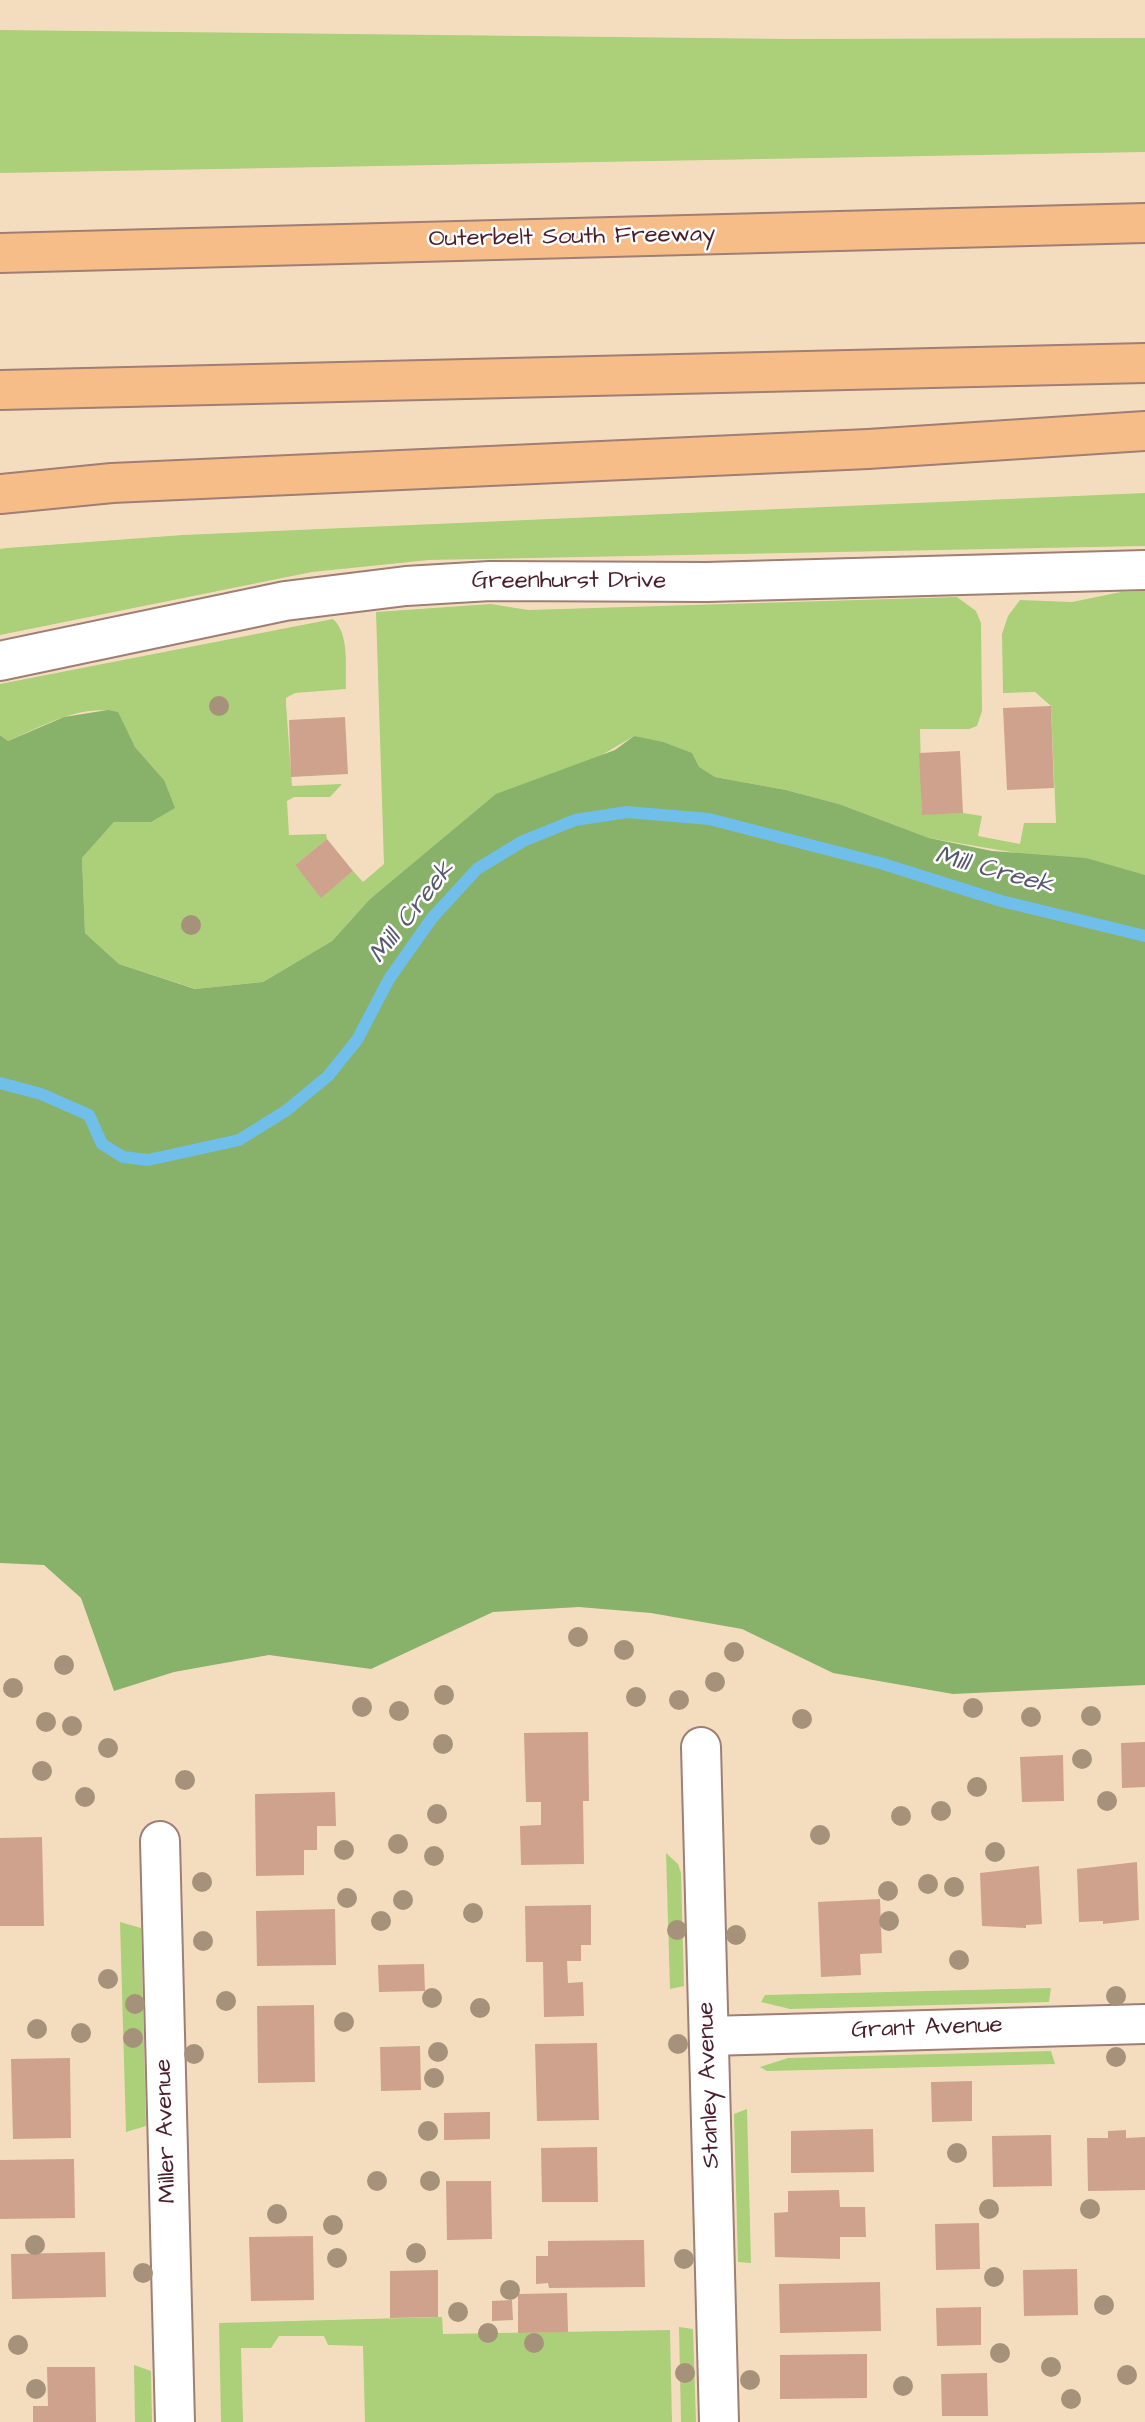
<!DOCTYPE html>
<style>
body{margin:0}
canvas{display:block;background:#f4ddbf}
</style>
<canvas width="1145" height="2422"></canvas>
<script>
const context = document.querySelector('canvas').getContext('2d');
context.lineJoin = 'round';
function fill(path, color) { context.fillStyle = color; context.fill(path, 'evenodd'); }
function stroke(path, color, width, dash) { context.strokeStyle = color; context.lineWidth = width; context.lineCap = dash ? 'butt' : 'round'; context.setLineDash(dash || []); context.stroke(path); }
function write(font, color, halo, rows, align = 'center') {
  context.font = font + ' "Architects Daughter",sans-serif'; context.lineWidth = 5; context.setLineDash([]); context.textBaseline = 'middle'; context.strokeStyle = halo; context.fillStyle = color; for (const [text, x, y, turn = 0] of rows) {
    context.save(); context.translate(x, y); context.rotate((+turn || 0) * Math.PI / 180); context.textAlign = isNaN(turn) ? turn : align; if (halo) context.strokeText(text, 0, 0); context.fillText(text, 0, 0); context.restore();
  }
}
fill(new Path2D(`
 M0 30 791 39 1145 38V152L0 173Z
 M1145 493V546L429 560 312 572 0 635V549L7 548 183 535Z
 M1145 591V875L929 838 839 804 786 790 715 777 634 736 409 869 369 900 332 941 263 982 196 989 119 964 85 933 82 858 114 822H151L164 780 135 747 117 712C80 704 41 727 8 741L0 735V684L333 619C350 634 345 668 346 689L295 693 286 698V704L292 786 342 784 330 797H294L287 801 289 835 326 834 327 839 295 865 321 897 353 871 363 882 384 864 376 612 491 604 528 610 957 597 976 611 981 623 982 711 977 726 969 729H920L922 814 963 813 982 816 978 836 1020 844 1024 823H1056L1051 706 1035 692 1003 693 1002 634 1008 616 1020 600 1072 602 1121 592Z
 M666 1853 678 1864 681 1873 684 1986 670 1989Z
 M120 1922 141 1928 146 2126 126 2132Z
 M1051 1988 1049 2002 790 2009 761 2002 765 1995Z
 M1051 2051 1055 2064 767 2071 760 2067 788 2058Z
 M747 2109 751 2263 738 2262 734 2114Z
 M442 2317 443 2334 670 2330 672 2422H365L363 2346 328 2345 324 2336H279L271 2348H241L243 2422H221L219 2323Z
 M679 2327 693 2329 696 2422H681Z
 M134 2365 151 2371 152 2422H135Z`), '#abd079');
fill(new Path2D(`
 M108 710 118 712 135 747 164 780 175 808 151 822H114L82 858 85 933 119 964 195 989 263 982 332 941 369 900 496 794 615 750 634 736 663 742 692 753 699 767 715 777 786 790 839 804 929 838 992 851 1086 858 1145 875V1685L953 1694 833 1673 742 1629 651 1613 579 1607 493 1612 371 1669 269 1655 174 1672 114 1691 81 1598 44 1565 0 1563V735L8 741 64 717Z`), '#88b269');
stroke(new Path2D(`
 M0 1083 41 1094 89 1115 102 1144 123 1157 148 1160 239 1140 287 1110 328 1076 357 1040 389 979 432 918 477 869 523 841 575 820 627 812 709 819 880 863 1001 901 1145 936`), '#70beea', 12);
fill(new Path2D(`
 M1051 706 1054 788 1007 790 1003 708Z
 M345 717 348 774 291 777 289 720Z
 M960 751 963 813 922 815 919 753Z
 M327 839 353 871 321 898 295 865Z
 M588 1732 589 1801H583L584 1864 521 1865 520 1826 541 1825V1802H526L524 1733Z
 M1145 1742V1787L1122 1788 1121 1743Z
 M1063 1755 1064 1801 1022 1802 1020 1757Z
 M335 1792 336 1826H317V1850H304V1875L256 1876 255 1794Z
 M42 1837 44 1926H0V1838Z
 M1137 1862 1139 1920 1103 1924V1921L1079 1922 1077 1869Z
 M1039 1866 1042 1924 1026 1925V1928L982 1926 980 1873Z
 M880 1899 882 1953 860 1954 861 1975 821 1977 818 1902Z
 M591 1905V1945H581V1961H567L568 1983 583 1982 584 2016 544 2017 543 1962H526L525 1906Z
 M335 1909 336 1965 257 1966 256 1911Z
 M424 1964 425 1991 379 1992 378 1965Z
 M314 2005 315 2082 258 2083 257 2006Z
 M597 2043 599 2120 537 2121 535 2044Z
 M420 2046 421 2090 381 2091 380 2047Z
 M70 2058 71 2138 13 2139 11 2059Z
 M972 2081V2121L932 2122 931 2082Z
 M490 2112V2139L444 2140V2113Z
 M873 2129 874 2172 791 2173V2131Z
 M1126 2130V2138L1145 2137V2190L1088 2191 1087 2138H1108V2131Z
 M1051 2135 1052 2186 993 2187 992 2136Z
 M597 2147 598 2202H542L541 2148Z
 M74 2159 75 2218 0 2219V2160Z
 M446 2181H491L492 2239 447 2240Z
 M839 2190 840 2207H865L866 2237H840V2259L775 2257 774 2213 788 2212V2191Z
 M979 2223 980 2269 936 2270 935 2224Z
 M313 2236 314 2300 251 2301 249 2237Z
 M644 2240 645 2287 549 2288 548 2283 536 2284V2256H548V2241Z
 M105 2252 106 2297 12 2299 11 2254Z
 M1077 2269 1078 2315 1024 2316 1023 2270Z
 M438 2270V2317L390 2318V2271Z
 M880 2282 881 2331 780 2333 779 2284Z
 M567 2293 568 2332 518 2333V2294Z
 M512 2300 513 2320 492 2321V2301Z
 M981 2307V2345L937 2346 936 2308Z
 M867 2354V2398L780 2399V2355Z
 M47 2367H95L96 2422H33V2406H48Z
 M987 2373 988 2416H942L941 2374Z`), '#cfa28d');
const minor = new Path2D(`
 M0 661 285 601 406 586 490 581 707 582 1145 570
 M701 1747 719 2422
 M160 1841 175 2422
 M709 2036 1145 2024`);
const motorway = new Path2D(`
 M0 253 1145 223
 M0 390 1145 363
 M0 494 112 483 868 449 1145 431`);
stroke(minor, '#9f7e75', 42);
stroke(motorway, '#9f7e75', 42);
stroke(minor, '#fff', 38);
stroke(motorway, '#f7bd88', 38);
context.fillStyle = '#a6927a';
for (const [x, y] of [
 [219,706],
 [191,925],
 [578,1637],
 [624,1650],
 [734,1652],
 [64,1665],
 [715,1682],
 [13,1688],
 [444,1695],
 [636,1697],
 [679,1700],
 [362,1707],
 [973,1708],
 [399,1711],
 [1091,1716],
 [1031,1717],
 [802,1719],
 [46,1722],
 [72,1726],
 [443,1744],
 [108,1748],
 [1082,1759],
 [42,1771],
 [185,1780],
 [977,1787],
 [85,1797],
 [1107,1801],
 [941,1811],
 [437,1814],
 [901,1816],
 [820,1835],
 [398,1844],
 [344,1850],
 [995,1852],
 [434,1856],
 [202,1882],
 [928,1884],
 [954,1887],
 [888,1891],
 [347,1898],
 [403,1900],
 [473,1913],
 [381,1921],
 [889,1921],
 [677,1930],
 [736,1935],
 [203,1941],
 [959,1960],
 [108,1979],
 [1116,1996],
 [432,1998],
 [226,2001],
 [135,2004],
 [480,2008],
 [344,2022],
 [37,2029],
 [81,2033],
 [133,2038],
 [678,2044],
 [438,2052],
 [194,2054],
 [1116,2057],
 [434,2078],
 [428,2131],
 [957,2153],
 [377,2181],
 [430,2181],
 [989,2209],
 [1090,2209],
 [277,2214],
 [333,2225],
 [35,2245],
 [416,2253],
 [337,2258],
 [684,2259],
 [143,2273],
 [994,2277],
 [510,2290],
 [1104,2305],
 [458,2312],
 [488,2333],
 [534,2343],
 [18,2345],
 [1000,2353],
 [1051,2367],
 [685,2373],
 [1127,2375],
 [750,2380],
 [903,2386],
 [36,2389],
 [1071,2399]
]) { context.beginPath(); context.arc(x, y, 10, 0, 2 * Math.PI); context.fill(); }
write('24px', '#4a1f2b', '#fff', [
 ["Outerbelt South Freeway",572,238,-1],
 ["Greenhurst Drive",569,582],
 ["Grant Avenue",927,2029,-2],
 ["Stanley Avenue",710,2085,-92],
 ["Miller Avenue",167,2131,-92]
]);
write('italic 26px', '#57576e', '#fff', [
 ["Mill Creek",994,872,15],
 ["Mill Creek",413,913,-52]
]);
</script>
